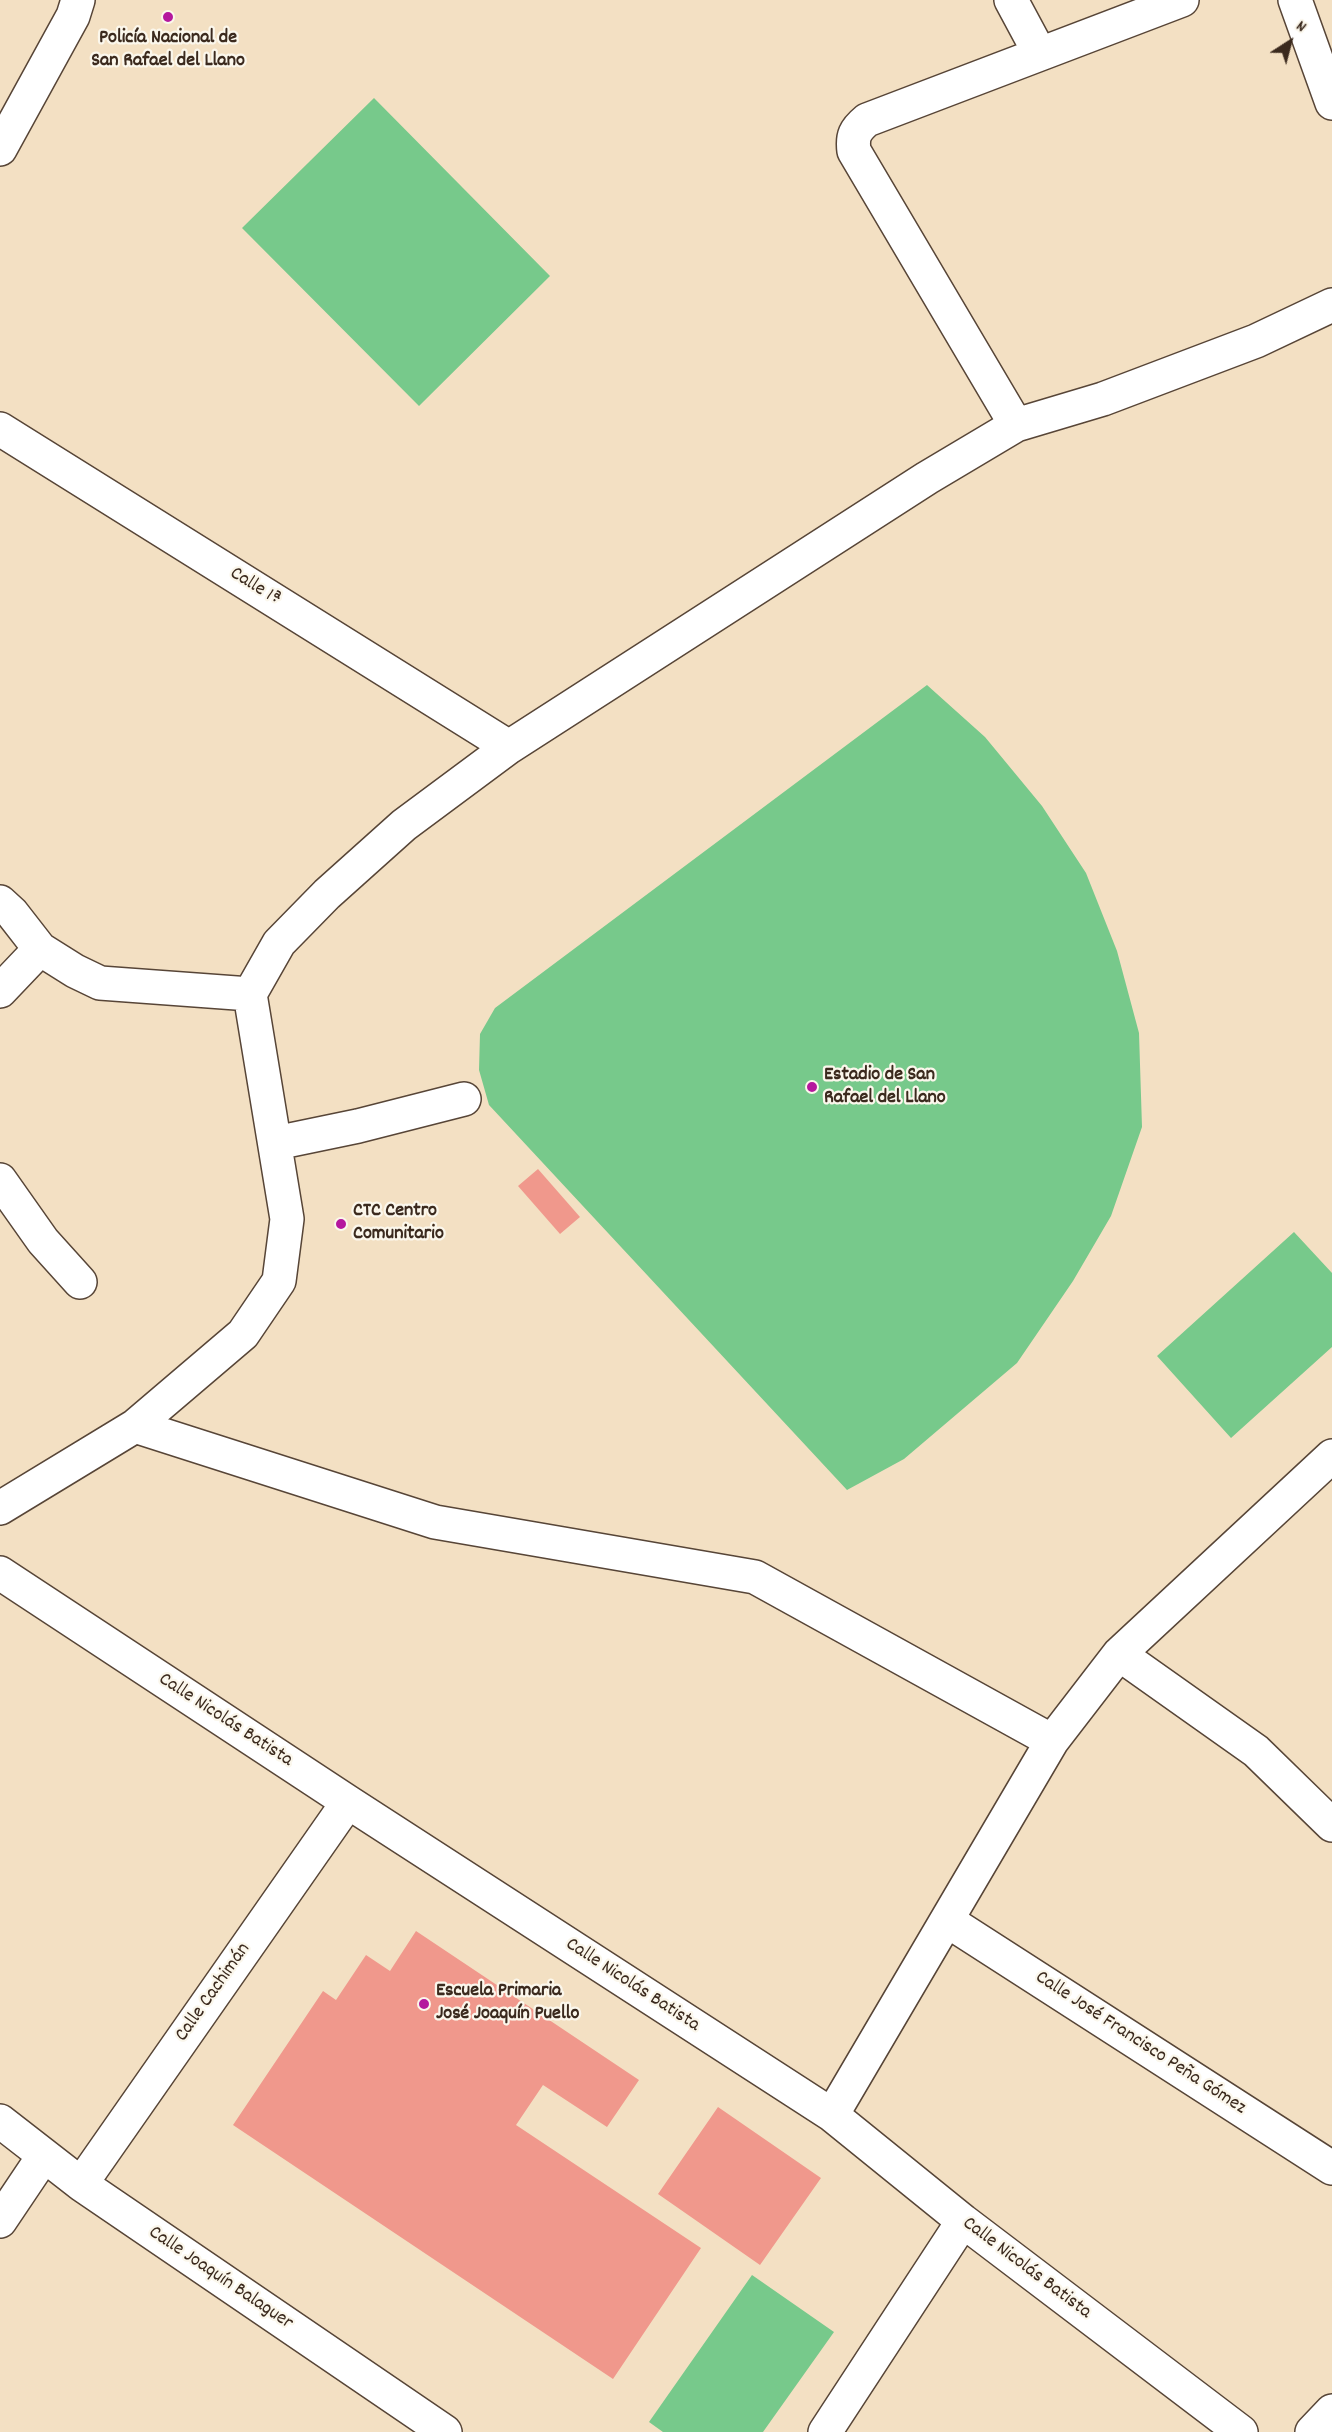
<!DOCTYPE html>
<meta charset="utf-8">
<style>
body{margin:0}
#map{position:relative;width:1332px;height:2432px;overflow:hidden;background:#f3e0c3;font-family:Dekko,sans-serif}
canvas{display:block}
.north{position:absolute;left:1260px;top:12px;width:60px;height:60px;-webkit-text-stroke:4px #fbf7ec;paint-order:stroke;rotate:36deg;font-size:16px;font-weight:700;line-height:24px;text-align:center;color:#3b2a1e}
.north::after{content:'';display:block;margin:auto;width:21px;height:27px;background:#3b2a1e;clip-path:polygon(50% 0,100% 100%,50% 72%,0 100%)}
</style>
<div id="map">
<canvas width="1332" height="2432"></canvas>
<div class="north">N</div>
</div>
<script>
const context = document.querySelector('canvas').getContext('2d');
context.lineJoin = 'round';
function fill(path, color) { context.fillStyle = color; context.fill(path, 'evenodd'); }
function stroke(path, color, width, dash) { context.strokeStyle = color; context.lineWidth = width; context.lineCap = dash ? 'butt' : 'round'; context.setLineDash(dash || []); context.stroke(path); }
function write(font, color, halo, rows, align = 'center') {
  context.font = font + ' Dekko,sans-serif'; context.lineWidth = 4.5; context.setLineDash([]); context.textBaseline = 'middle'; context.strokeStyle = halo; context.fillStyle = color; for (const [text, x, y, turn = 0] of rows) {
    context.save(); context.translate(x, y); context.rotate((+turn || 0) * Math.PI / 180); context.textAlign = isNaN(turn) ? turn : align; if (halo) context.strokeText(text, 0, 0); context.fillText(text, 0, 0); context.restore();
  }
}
fill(new Path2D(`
 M374 98 550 276 419 406 242 228Z
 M927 685 985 737 1042 806 1086 873 1117 951 1139 1033 1142 1127 1111 1216 1073 1281 1017 1363 904 1459 847 1490 489 1105 479 1070 480 1034 495 1008Z
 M1294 1232 1332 1273V1347L1231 1438 1157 1356Z
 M752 2275 834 2332 763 2432H663L649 2422Z`), '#77c98b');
fill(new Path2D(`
 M538 1169 580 1217 560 1234 518 1186Z
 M416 1931 639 2080 607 2127 543 2085 516 2125 701 2248 613 2379 233 2125 323 1991 336 2000 366 1955 390 1971Z
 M718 2107 821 2178 760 2265 658 2194Z`), '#f0988c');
const minor = new Path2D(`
 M1011 0 1040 54
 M1295 0 1332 103
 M0 149 73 16 78 0
 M1016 425 854 151C852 136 855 130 867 120L1182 0
 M0 429 509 747
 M0 902 12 913 40 949 75 971 100 983 250 994
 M0 991 40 949
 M276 1143 358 1126 464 1099
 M0 1180 43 1241 80 1282
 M135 1426 435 1522 755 1577 1052 1741
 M0 1508 135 1426 243 1334 279 1281 287 1219 250 994 279 943 327 894 404 825 509 747 927 478 1016 425 1103 399 1256 341 1332 305
 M0 1573 348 1802 832 2115 963 2221 1241 2432
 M1119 1654 1256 1751 1332 1825
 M948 1921 1332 2168
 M832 2115 1052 1741 1119 1654 1332 1456
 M0 2121 81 2184 445 2432
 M81 2184 348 1802
 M0 2221 43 2157
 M825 2432 963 2221
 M1312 2432 1332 2411`);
stroke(minor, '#574537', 36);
stroke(minor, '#fff', 33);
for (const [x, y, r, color] of [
 [168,17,6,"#b5179e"],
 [812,1087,6,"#b5179e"],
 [341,1224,6,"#b5179e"],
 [424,2004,6,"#b5179e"]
]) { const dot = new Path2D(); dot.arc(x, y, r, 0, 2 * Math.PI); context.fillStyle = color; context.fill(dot); stroke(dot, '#fbf7ec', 2); }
write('bold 20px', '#3b2a1e', '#fbf7ec', [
 ["Policía Nacional de",168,39,"center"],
 ["San Rafael del Llano",168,62,"center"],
 ["Estadio de San",824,1076],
 ["Rafael del Llano",824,1099],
 ["CTC Centro",353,1212],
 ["Comunitario",353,1235],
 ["Escuela Primaria",436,1992],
 ["José Joaquín Puello",436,2015]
], 'left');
write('20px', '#3b2a1e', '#fbf7ec', [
 ["Calle 1ª",255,588,32],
 ["Calle Nicolás Batista",225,1721,33],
 ["Calle Nicolás Batista",632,1986,33],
 ["Calle Cachimán",214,1993,-55],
 ["Calle José Francisco Peña Gómez",1140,2044,33],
 ["Calle Nicolás Batista",1026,2269,37],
 ["Calle Joaquín Balaguer",220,2279,34]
]);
</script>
